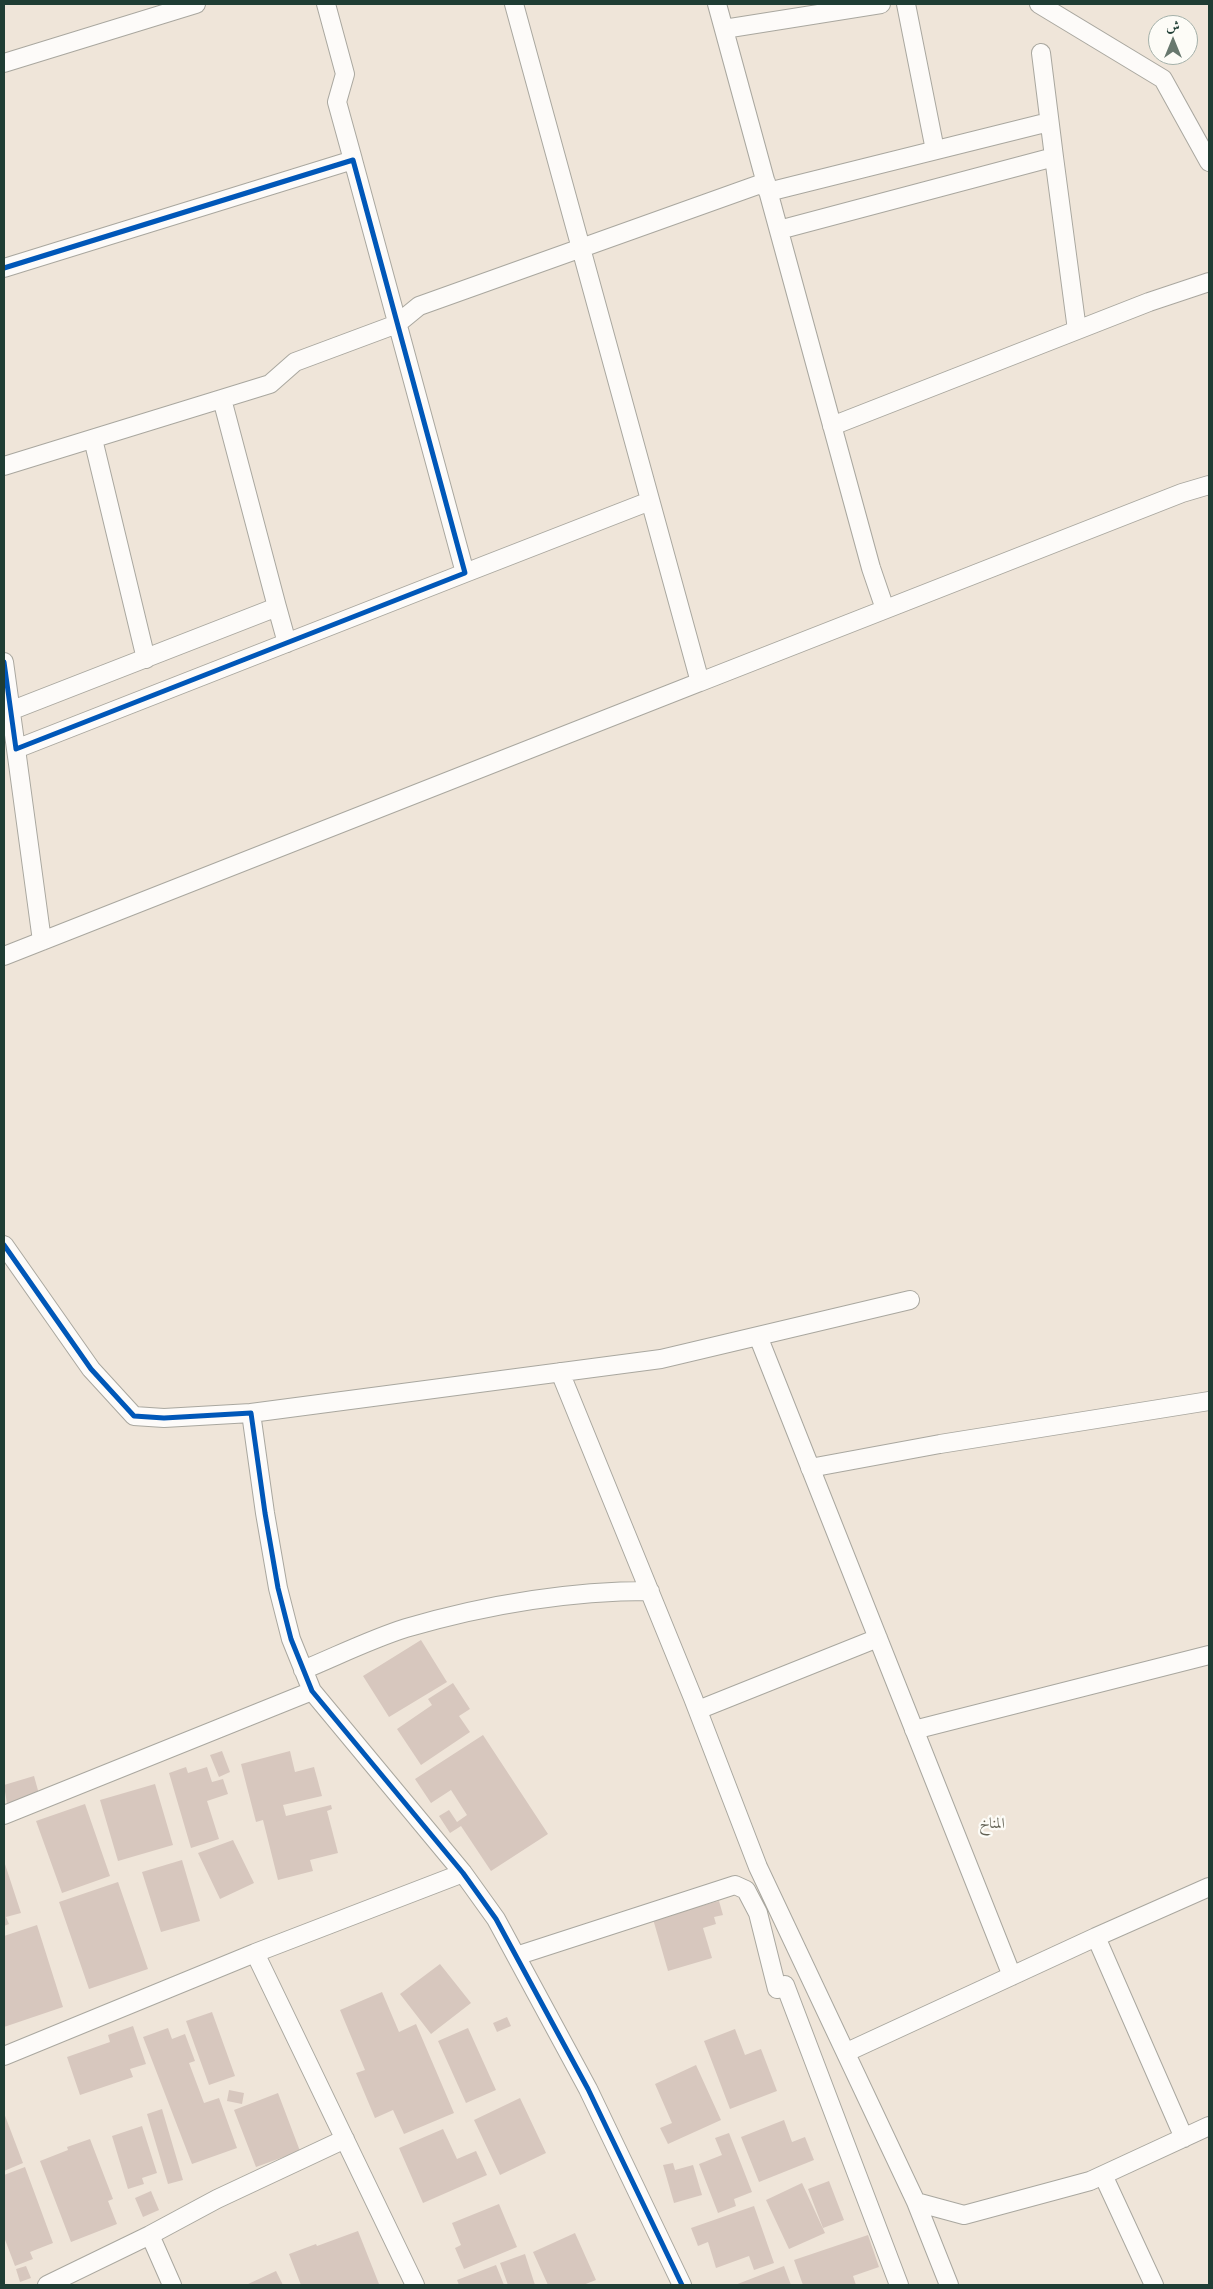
<!DOCTYPE html>
<meta charset="utf-8">
<style>
body{margin:0}
#map{position:relative;width:1213px;height:2289px;overflow:hidden;background:#efe5d9;font-family:"Libre Caslon Text",Amiri,serif}
canvas{display:block}
.frame{position:absolute;inset:0;border:5px solid #1f3d34;pointer-events:none}
.north{position:absolute;left:1148px;top:15px;width:50px;height:50px;box-sizing:border-box;background:#fdfcf7;border:1px solid #a4b0a9;border-radius:50%;rotate:0deg;font-size:14px;font-weight:700;line-height:20px;text-align:center;color:#1f3d34}
.north::after{content:'';display:block;margin:auto;width:18px;height:22px;background:#68786e;clip-path:polygon(50% 0,100% 100%,50% 72%,0 100%)}
</style>
<div id="map">
<canvas width="1213" height="2289"></canvas>
<div class="frame"></div>
<div class="north">ش</div>
</div>
<script>
const context = document.querySelector('canvas').getContext('2d');
context.lineJoin = 'round';
function fill(path, color) { context.fillStyle = color; context.fill(path, 'evenodd'); }
function stroke(path, color, width, dash) { context.strokeStyle = color; context.lineWidth = width; context.lineCap = dash ? 'butt' : 'round'; context.setLineDash(dash || []); context.stroke(path); }
function write(font, color, halo, rows, align = 'center') {
  context.font = font + ' "Libre Caslon Text",Amiri,serif'; context.lineWidth = 4.5; context.setLineDash([]); context.textBaseline = 'middle'; context.strokeStyle = halo; context.fillStyle = color; for (const [text, x, y, turn = 0] of rows) {
    context.save(); context.translate(x, y); context.rotate((+turn || 0) * Math.PI / 180); context.textAlign = isNaN(turn) ? turn : align; if (halo) context.strokeText(text, 0, 0); context.fillText(text, 0, 0); context.restore();
  }
}
fill(new Path2D(`
 M421 1640 447 1682 389 1717 363 1676Z
 M453 1683 470 1709 459 1716 470 1732 421 1765 397 1729 432 1705 428 1699Z
 M483 1735 548 1834 491 1871 461 1826 450 1833 439 1816 449 1810 457 1822 467 1815 451 1790 431 1803 415 1779Z
 M222 1751 230 1772 219 1777 210 1755Z
 M290 1751 295 1772 314 1767 322 1796 283 1805 286 1816 331 1805 332 1809 327 1811 338 1853 310 1860 313 1871 278 1880 263 1820 256 1822 241 1764Z
 M186 1767 188 1773 207 1767 212 1782 223 1779 228 1794 207 1801 219 1839 191 1848 169 1773Z
 M34 1776 39 1794 7 1804 4 1785Z
 M155 1784 173 1845 118 1861 100 1800Z
 M85 1804 110 1876 62 1893 36 1821Z
 M233 1840 254 1883 220 1899 198 1853Z
 M182 1860 200 1921 161 1932 142 1872Z
 M4 1861 21 1913 6 1917 9 1924 4 1926Z
 M118 1882 148 1969 89 1989 59 1902Z
 M719 1901 723 1915 714 1917 716 1924 703 1928 712 1958 668 1971 653 1919Z
 M37 1925 63 2007 4 2027V1936Z
 M440 1964 471 2003 431 2034 400 1994Z
 M382 1992 399 2032 416 2024 454 2113 404 2134 393 2110 375 2118 356 2073 365 2070 340 2010Z
 M212 2012 235 2076 209 2085 186 2021Z
 M507 2017 511 2026 497 2032 493 2023Z
 M133 2026 146 2064 130 2069 133 2077 80 2095 67 2057 110 2042 108 2035Z
 M168 2028 172 2039 185 2034 195 2061 189 2063 204 2103 219 2098 237 2148 192 2164 143 2037Z
 M468 2028 496 2090 466 2103 438 2041Z
 M735 2029 745 2055 761 2049 777 2091 730 2109 704 2041Z
 M696 2065 721 2120 668 2144 660 2128 672 2123 655 2084Z
 M229 2090 244 2093 242 2104 227 2101Z
 M278 2093 300 2151 256 2167 234 2110Z
 M520 2098 546 2153 500 2175 474 2120Z
 M162 2109 183 2180 168 2184 147 2114Z
 M4 2113 23 2163 4 2171Z
 M784 2120 792 2142 805 2137 814 2160 759 2182 741 2137Z
 M142 2126 157 2173 142 2178 144 2184 128 2189 112 2136Z
 M443 2129 457 2159 476 2151 487 2175 423 2203 399 2148Z
 M729 2133 752 2192 734 2199 736 2206 718 2213 699 2164 722 2155 715 2138Z
 M90 2139 113 2199 108 2201 117 2224 71 2242 40 2161 68 2150 67 2147Z
 M673 2163 675 2170 693 2165 702 2195 674 2203 663 2165Z
 M25 2167 53 2243 30 2252 33 2259 15 2266 4 2237V2175Z
 M829 2181 844 2220 823 2228 808 2189Z
 M802 2183 825 2233 789 2249 766 2200Z
 M151 2191 159 2210 143 2217 135 2198Z
 M499 2204 517 2247 464 2269 455 2248 461 2245 452 2223Z
 M754 2206 774 2263 754 2270 749 2256 716 2268 708 2242 698 2246 691 2228Z
 M358 2231 379 2284 301 2285 289 2254 316 2244 317 2246Z
 M575 2233 596 2280 583 2285H548L533 2252Z
 M868 2235 879 2267 853 2276 856 2285H803L794 2260Z
 M525 2254 535 2285H508L500 2263Z
 M496 2265 504 2285H459L457 2280Z
 M26 2266 31 2278 20 2282 16 2269Z
 M784 2266 791 2285H735Z
 M276 2271 283 2285H246Z`), '#d7c7be');
const street = new Path2D(`
 M326 4 345 74 337 102 353 160
 M514 4 700 682 1182 493 1209 485
 M717 4 871 568 885 609
 M906 4 935 150
 M1039 4 1163 79 1209 162
 M724 29 881 4
 M4 63 196 4
 M1054 157 1077 330
 M768 192 1049 122
 M779 230 1054 157 1041 53
 M4 268 353 160 465 573 16 749 4 662
 M832 426 1149 302 1209 282
 M93 439 146 659
 M4 466 270 384 295 362 397 324 419 306 766 182
 M465 573 650 501
 M277 607 287 643
 M10 711 277 607 222 399
 M16 749 42 941
 M4 956 700 682
 M4 1245 91 1369 134 1416 164 1418 251 1413 265 1513 278 1588 291 1639 312 1691 463 1873 496 1919 588 2089 682 2285
 M758 1336 1012 1976
 M560 1372 693 1698 758 1867 916 2202 949 2285
 M251 1413 661 1359 910 1300
 M810 1468 940 1444 1209 1401
 M303 1670C337 1656 371 1639 406 1628 485 1605 567 1591 650 1591
 M698 1710 878 1638
 M914 1730 1209 1655
 M4 1815 312 1691
 M1096 1937 1209 1887
 M255 1953 415 2285
 M516 1956 735 1885 746 1890 758 1913 777 1989 785 1985 899 2285
 M847 2052 1096 1937 1184 2138
 M4 2056 255 1953 463 1873
 M1103 2175 1154 2285
 M916 2202 964 2215 1090 2181 1209 2126
 M150 2235 217 2199 345 2139
 M47 2285 150 2235 172 2285`);
stroke(street, '#a9a79f', 20);
stroke(street, '#fdfbf9', 18);
stroke(new Path2D(`
 M4 268 353 160 465 573 16 749 4 662
 M4 1245 91 1369 134 1416 164 1418 251 1413 265 1513 278 1588 291 1639 312 1691 463 1873 496 1919 588 2089 682 2285`), '#0057b8', 5);
write('15px', '#626153', '#fdfcf7', [
 ["المناخ",992,1824]
]);
</script>
